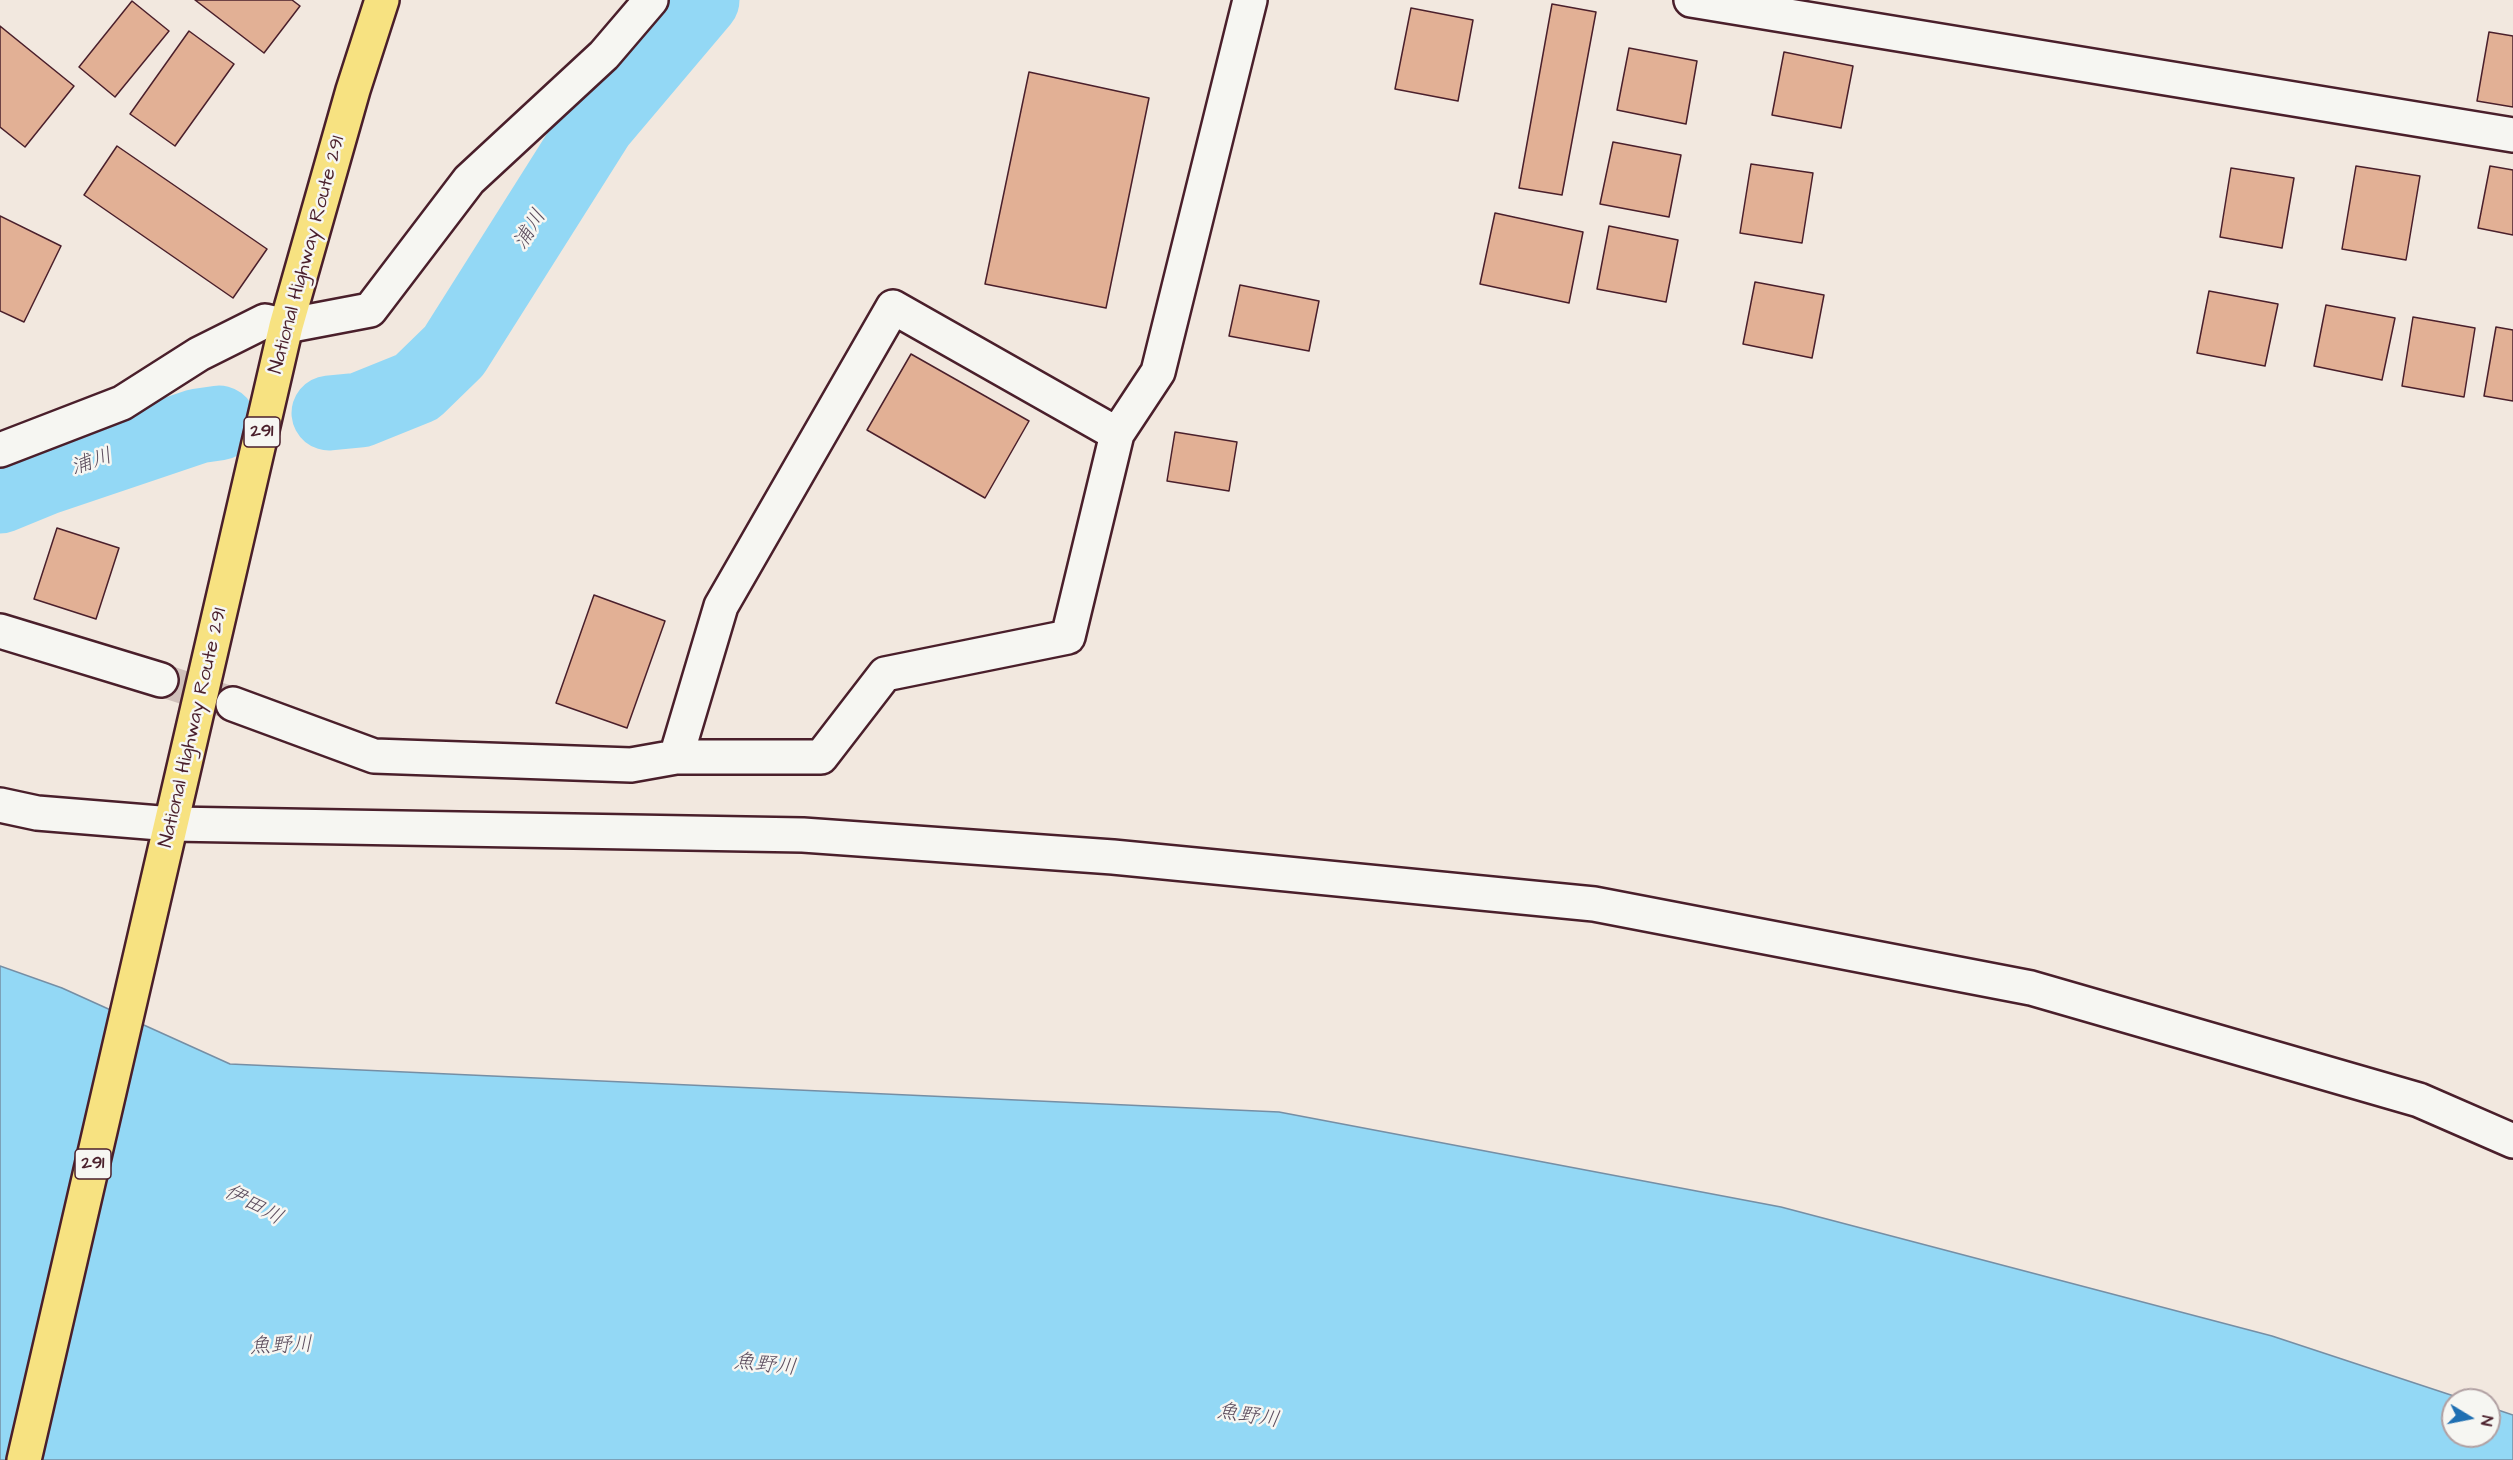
<!DOCTYPE html>
<meta charset="utf-8">
<style>
body{margin:0}
#map{position:relative;width:2513px;height:1460px;overflow:hidden;background:#f2e8df;font-family:"Architects Daughter",sans-serif}
canvas{display:block}
.north{position:absolute;left:2441px;top:1388px;width:60px;height:60px;box-sizing:border-box;background:#f6f6f2;border:2px solid #b1a0a2;border-radius:50%;rotate:100deg;font-size:16px;font-weight:700;line-height:24px;text-align:center;color:#4a1f2b}
.north::after{content:'';display:block;margin:auto;width:21px;height:27px;background:#1f6fb2;clip-path:polygon(50% 0,100% 100%,50% 72%,0 100%)}
</style>
<div id="map">
<canvas width="2513" height="1460"></canvas>
<div class="north">N</div>
</div>
<script>
const context = document.querySelector('canvas').getContext('2d');
context.lineJoin = 'round';
function fill(path, color) { context.fillStyle = color; context.fill(path, 'evenodd'); }
function stroke(path, color, width, dash) { context.strokeStyle = color; context.lineWidth = width; context.lineCap = dash ? 'butt' : 'round'; context.setLineDash(dash || []); context.stroke(path); }
function write(font, color, halo, rows, align = 'center') {
  context.font = font + ' "Architects Daughter","Klee One",sans-serif'; context.lineWidth = 5; context.setLineDash([]); context.textBaseline = 'middle'; context.strokeStyle = halo; context.fillStyle = color; for (const [text, x, y, turn = 0] of rows) {
    context.save(); context.translate(x, y); context.rotate((+turn || 0) * Math.PI / 180); context.textAlign = isNaN(turn) ? turn : align; if (halo) context.strokeText(text, 0, 0); context.fillText(text, 0, 0); context.restore();
  }
}
const water = new Path2D(`
 M0 966 62 988 230 1064 1279 1112 1781 1207 2272 1336 2466 1400H2453V1436H2489V1407L2513 1415V1460H0Z`);
fill(water, '#93d8f5');
stroke(water, '#768ea4', 1.5);
stroke(new Path2D(`
 M329 413 360 410 417 387 454 351 598 123 702 0
 M0 496 44 478 198 426 219 423`), '#93d8f5', 75);
const building = new Path2D(`
 M195 0H292L300 6 264 53Z
 M132 1 169 31 115 97 79 67Z
 M1552 4 1596 12 1562 195 1519 188Z
 M1411 8 1473 20 1458 101 1395 89Z
 M0 26 74 86 25 147 0 127Z
 M189 31 234 64 175 146 130 114Z
 M2489 32 2513 36V107L2477 101Z
 M1629 48 1697 61 1686 124 1617 110Z
 M1784 52 1853 66 1841 128 1772 115Z
 M1029 72 1149 98 1106 308 985 284Z
 M1613 142 1681 155 1669 217 1600 204Z
 M117 146 267 249 233 298 84 195Z
 M1751 164 1813 173 1802 243 1740 233Z
 M2356 166 2420 176 2406 260 2342 249Z
 M2490 166 2513 170V235L2478 228Z
 M2231 168 2294 178 2282 248 2220 237Z
 M1495 213 1583 232 1569 303 1480 284Z
 M0 216 61 246 24 322 0 311Z
 M1609 226 1678 240 1666 302 1597 289Z
 M1755 282 1824 295 1812 358 1743 344Z
 M1240 285 1319 301 1309 351 1229 336Z
 M2209 291 2278 304 2265 366 2197 353Z
 M2326 305 2395 318 2382 380 2314 366Z
 M2413 317 2475 328 2464 397 2402 386Z
 M2496 327 2513 330V401L2484 396Z
 M911 354 1029 421 985 498 867 430Z
 M1175 432 1237 442 1229 491 1167 481Z
 M57 528 119 548 96 619 34 599Z
 M594 595 665 621 627 728 556 703Z`);
fill(building, '#e2b095');
stroke(building, '#4a1f2b', 1.5);
stroke(new Path2D(`
 M161 680 228 702`), '#d0c0bb', 33, [33, 16]);
const minor = new Path2D(`
 M1691 0 2513 135
 M0 450 122 403 199 354 265 321 286 326 370 310 469 180 604 55 651 0
 M0 631 161 680
 M233 704 374 756 631 765 676 757 721 606 893 307 1117 434 1158 372 1250 0
 M676 757H821L885 674 1068 637 1117 434
 M0 805 37 813 172 824 803 835 1113 857 1594 904 2031 988 2419 1100 2513 1141`);
const highway = new Path2D(`
 M24 1460 286 326 353 90 382 0`);
stroke(minor, '#4a1f2b', 38);
stroke(highway, '#4a1f2b', 38);
stroke(minor, '#f6f6f2', 33);
stroke(highway, '#f7e281', 33);
for (const [x, y, w] of [
 [262,432,36],
 [93,1164,36]
]) { const box = new Path2D(); box.roundRect(x - w / 2, y - 15, w, 30, 4.5); context.fillStyle = '#f6f6f2'; context.fill(box); stroke(box, '#4a1f2b', 1.5); }
write('bold 18px', '#4a1f2b', null, [
 ["291",262,432],
 ["291",93,1164]
]);
write('20px', '#4a1f2b', '#f6f6f2', [
 ["National Highway Route 291",308,255,-75],
 ["National Highway Route 291",194,728,-77]
]);
write('italic 21px', '#5c4d5e', '#f6f6f2', [
 ["浦川",531,230,-58],
 ["浦川",92,463,-19],
 ["伊田川",253,1206,28],
 ["魚野川",281,1347,-2],
 ["魚野川",765,1366,6],
 ["魚野川",1248,1417,9]
]);
</script>
